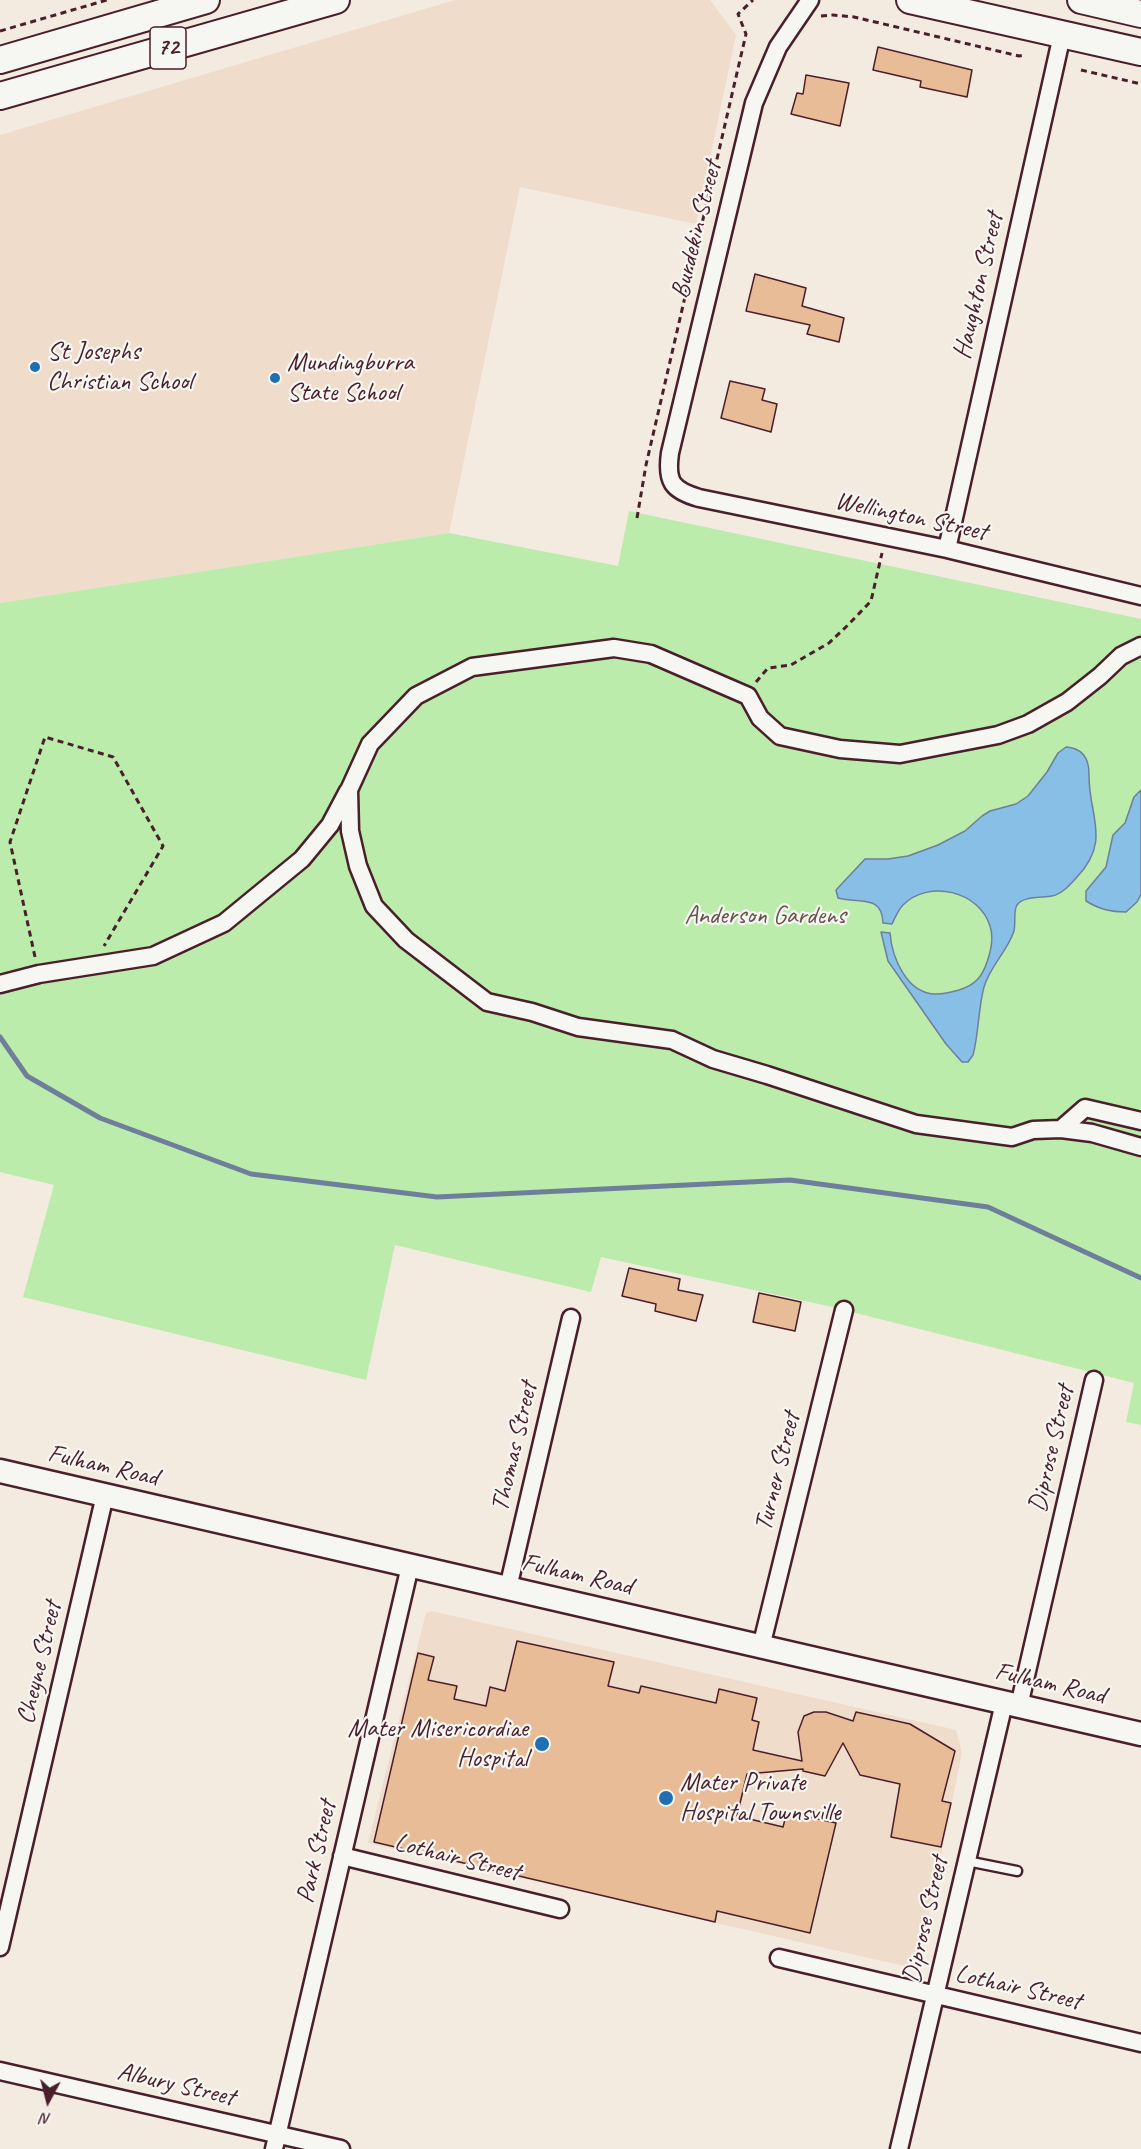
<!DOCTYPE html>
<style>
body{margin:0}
#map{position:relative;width:1141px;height:2149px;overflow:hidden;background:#f3eae0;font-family:Caveat,sans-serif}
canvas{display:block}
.north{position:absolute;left:18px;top:2071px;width:60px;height:60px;-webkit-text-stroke:4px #f6f6f2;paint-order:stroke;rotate:187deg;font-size:16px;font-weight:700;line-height:24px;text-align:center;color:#4a1f2b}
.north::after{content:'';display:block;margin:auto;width:21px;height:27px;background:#4a1f2b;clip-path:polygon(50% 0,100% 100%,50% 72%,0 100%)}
</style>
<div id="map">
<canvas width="1141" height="2149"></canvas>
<div class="north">N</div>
</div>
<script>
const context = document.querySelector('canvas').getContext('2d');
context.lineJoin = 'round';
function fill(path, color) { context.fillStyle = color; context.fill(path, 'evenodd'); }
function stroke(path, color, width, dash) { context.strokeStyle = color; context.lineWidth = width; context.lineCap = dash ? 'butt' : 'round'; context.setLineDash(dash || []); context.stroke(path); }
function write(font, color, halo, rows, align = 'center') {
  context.font = font + ' Caveat,sans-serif'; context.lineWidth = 4.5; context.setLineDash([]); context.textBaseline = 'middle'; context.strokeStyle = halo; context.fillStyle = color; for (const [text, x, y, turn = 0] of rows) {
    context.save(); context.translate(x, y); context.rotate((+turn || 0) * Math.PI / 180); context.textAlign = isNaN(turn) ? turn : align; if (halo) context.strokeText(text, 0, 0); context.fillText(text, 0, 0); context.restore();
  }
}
fill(new Path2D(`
 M455 0H710L736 35 696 224 520 187 449 533 0 603V135Z
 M431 1611 956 1730 962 1753 920 1957 904 1966 368 1843 426 1613Z`), '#efdcca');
fill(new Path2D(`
 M629 511 1141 619V1425L1126 1422 1134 1383 828 1306 601 1257 591 1292 395 1245 366 1380 23 1297 54 1185 0 1172V603L449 533 618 566Z`), '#bbecab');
const water = new Path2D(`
 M1066 747C1082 748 1089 757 1089 774 1088 815 1112 840 1077 877 1070 885 1062 894 1052 896 1043 898 1023 896 1017 905 1013 912 1016 923 1014 931 1007 952 990 966 984 987 978 1009 979 1033 973 1055L968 1062H962L946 1044 888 961 881 932 890 933C892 958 907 994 936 994 944 994 952 992 959 990 975 985 982 977 987 962 991 951 994 938 990 926 979 891 929 879 903 905 898 910 895 918 892 924L883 923C882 894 860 904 838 898L836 890 865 859H888L908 856 938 845 965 831 982 816 990 811 1016 804 1028 796 1047 772 1058 753Z
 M1141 790V894L1137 902 1126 912C1110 912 1099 909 1086 901V891L1106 867 1113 835 1125 823 1134 797Z`);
fill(water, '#88bfe6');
stroke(water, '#6f7f9b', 1.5);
stroke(new Path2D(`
 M0 1037 27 1076 100 1118 251 1174 437 1197 790 1180 988 1207 1141 1278`), '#6f7f9b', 5);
const building = new Path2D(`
 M878 47 972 70 967 97 920 87 921 81 873 70Z
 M806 75 849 83 840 126 791 114 797 93 803 94Z
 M755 274 806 288 802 306 844 318 839 342 807 334 810 325 746 311Z
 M730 381 765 389 762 400 777 404 771 432 721 418Z
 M629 1268 680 1279 678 1290 703 1295 696 1321 655 1311 656 1304 622 1296Z
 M759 1293 801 1302 795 1331 753 1322Z
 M517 1641 614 1662 608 1686 639 1693 641 1686 716 1703 719 1689 757 1698 752 1720 759 1722 753 1750 802 1761 798 1732 804 1716 814 1712H826L853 1721 856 1712 910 1724 955 1751 942 1801 951 1803 941 1847 891 1837 900 1784 860 1775 843 1743 825 1776 803 1771V1769L747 1774 737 1816 783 1827 787 1812 836 1823 810 1933 717 1911 715 1922 374 1842 418 1653 434 1657 428 1680 457 1686 454 1699 486 1706 490 1687 505 1691Z`);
fill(building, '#e7bc97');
stroke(building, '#4a1f2b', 1.5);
const lane = new Path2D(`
 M967 1861 1017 1871`);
const street = new Path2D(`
 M810 0 778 47 754 103 670 453C666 482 672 490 699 498L947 549 1141 596
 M947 549 1062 35
 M1141 646 1121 656 1100 676 1067 702 1028 724 998 735 900 754 840 749 780 736 760 718 748 696 651 654 614 648 472 667 416 696 370 744 349 790 350 831 358 866 374 906 406 940 487 1002 532 1012 578 1027 672 1040 713 1059 767 1075 916 1124 1012 1137 1033 1130 1061 1129 1092 1133 1141 1147
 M0 984 39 974 153 956 224 923 302 859 330 825 348 791
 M1061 1129 1085 1108 1141 1121
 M508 1588 571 1318
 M761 1647 844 1310
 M1019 1706 1094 1380
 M342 1856 560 1909
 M0 1947 105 1495
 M779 1958 1141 2043
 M0 2071 341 2149
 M274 2149 410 1566
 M899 2149 1004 1703`);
const secondary = new Path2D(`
 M0 1471 1141 1734`);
const primary = new Path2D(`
 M910 0 1141 52
 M1081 0 1141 14
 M0 60 206 0
 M0 96 336 0`);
stroke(lane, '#4a1f2b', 13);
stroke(street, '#4a1f2b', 21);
stroke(secondary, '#4a1f2b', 27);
stroke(primary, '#4a1f2b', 30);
stroke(new Path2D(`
 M821 16 833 15 854 17 1019 56 1025 55
 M0 31 107 0
 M1081 70 1141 84
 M637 518 646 465 746 34 738 14 753 0
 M756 682 768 668 791 665 829 643 848 625 871 601 882 553
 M35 957 10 842 45 737 113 757 163 846 104 946`), '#4a1f2b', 3, [6, 4.5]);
stroke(lane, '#f6f6f2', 8);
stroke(street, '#f6f6f2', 16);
stroke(secondary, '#f6f6f2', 22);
stroke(primary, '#f6f6f2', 26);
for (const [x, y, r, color] of [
 [35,367,6,"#1f6fb2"],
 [275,378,6,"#1f6fb2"],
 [542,1744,8,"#1f6fb2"],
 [666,1798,8,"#1f6fb2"]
]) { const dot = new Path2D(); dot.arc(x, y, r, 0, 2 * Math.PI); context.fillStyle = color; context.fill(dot); stroke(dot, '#f6f6f2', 2); }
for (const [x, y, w] of [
 [168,48,36]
]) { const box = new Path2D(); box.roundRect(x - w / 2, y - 21, w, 42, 4.5); context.fillStyle = '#f6f6f2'; context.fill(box); stroke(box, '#4a1f2b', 1.5); }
write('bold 24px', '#4a1f2b', null, [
 ["72",168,48]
]);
write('26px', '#4a1f2b', '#f6f6f2', [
 ["Burdekin Street",697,230,-76],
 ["Haughton Street",979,286,-77],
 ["Wellington Street",911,517,12],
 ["Thomas Street",515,1447,-77],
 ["Diprose Street",1052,1449,-77],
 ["Fulham Road",103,1466,13],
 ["Turner Street",778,1472,-76],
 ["Fulham Road",577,1575,13],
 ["Cheyne Street",40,1663,-77],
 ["Fulham Road",1050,1684,13],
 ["Park Street",317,1852,-77],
 ["Lothair Street",457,1858,14],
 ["Diprose Street",926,1920,-77],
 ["Lothair Street",1018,1988,13],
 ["Albury Street",176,2085,13]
]);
write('26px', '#4a1f2b', '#f6f6f2', [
 ["St Josephs",47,352],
 ["Christian School",47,382],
 ["Mundingburra",287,363],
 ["State School",287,393],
 ["Mater Misericordiae",528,1729,"right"],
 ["Hospital",528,1759,"right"],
 ["Mater Private",680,1783],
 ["Hospital Townsville",680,1813]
], 'left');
write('26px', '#66524b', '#f6f6f2', [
 ["Anderson Gardens",765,916]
]);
</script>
